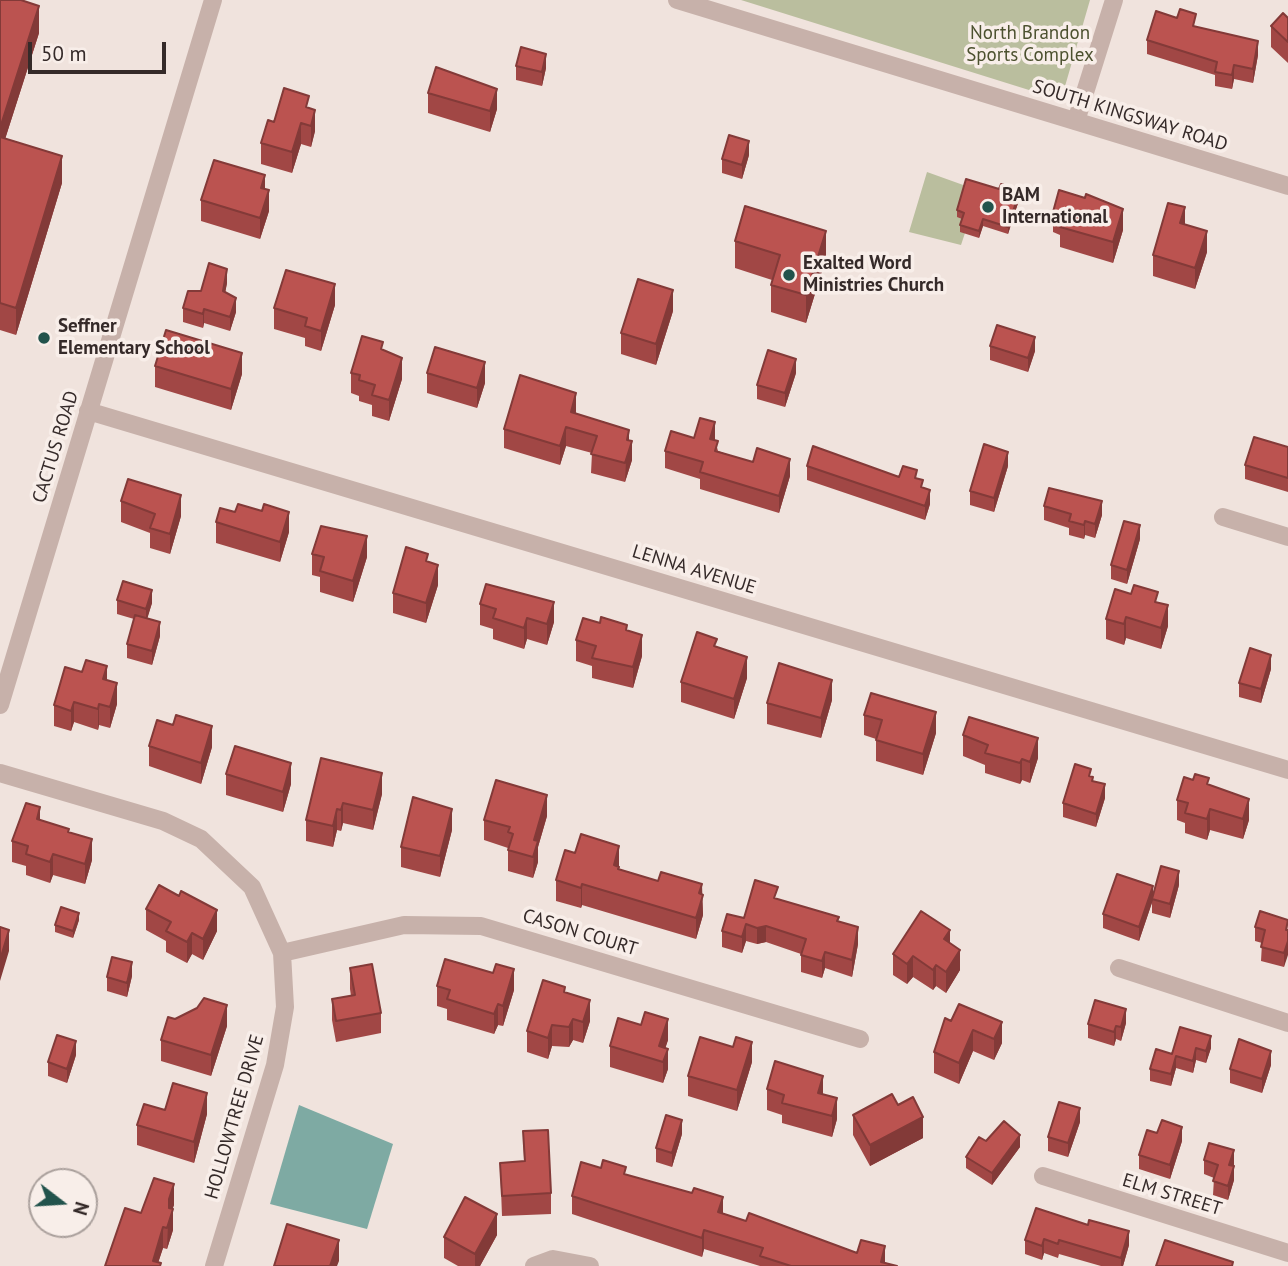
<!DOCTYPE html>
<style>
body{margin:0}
#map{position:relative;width:1288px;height:1266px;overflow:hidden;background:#f0e3dd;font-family:"PT Sans",sans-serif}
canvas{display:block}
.north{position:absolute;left:28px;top:1168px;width:70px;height:70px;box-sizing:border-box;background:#f8eee9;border:2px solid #aaa09c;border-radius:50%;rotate:107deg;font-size:19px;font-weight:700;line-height:28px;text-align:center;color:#352a29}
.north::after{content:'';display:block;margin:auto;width:24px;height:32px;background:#22534c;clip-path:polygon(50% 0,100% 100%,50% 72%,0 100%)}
.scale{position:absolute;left:28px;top:42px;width:138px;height:32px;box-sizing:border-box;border:4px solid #352a29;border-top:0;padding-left:9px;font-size:21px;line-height:24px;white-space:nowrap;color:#352a29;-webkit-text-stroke:5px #f8eee9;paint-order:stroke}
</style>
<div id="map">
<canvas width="1288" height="1266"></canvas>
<div class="north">N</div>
<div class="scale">50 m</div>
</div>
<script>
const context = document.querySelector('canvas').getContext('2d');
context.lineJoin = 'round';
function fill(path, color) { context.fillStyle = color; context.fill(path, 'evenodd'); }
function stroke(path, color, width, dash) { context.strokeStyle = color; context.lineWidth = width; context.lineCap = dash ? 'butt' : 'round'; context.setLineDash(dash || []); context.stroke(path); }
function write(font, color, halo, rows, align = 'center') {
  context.font = font + ' "PT Sans",sans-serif'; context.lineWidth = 7; context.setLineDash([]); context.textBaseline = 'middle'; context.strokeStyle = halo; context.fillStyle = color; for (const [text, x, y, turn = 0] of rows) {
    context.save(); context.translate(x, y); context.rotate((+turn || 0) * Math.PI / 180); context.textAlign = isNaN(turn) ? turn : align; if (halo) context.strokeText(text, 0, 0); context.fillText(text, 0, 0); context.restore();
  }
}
fill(new Path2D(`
 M741 0H1090L1061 100Z
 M927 172 966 186 960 231 965 233 961 245 909 232Z`), '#babe9e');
fill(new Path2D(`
 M299 1105 393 1144 367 1229 270 1204Z`), '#7eaaa3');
stroke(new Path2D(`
 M1076 121 1114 0
 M88 411 1288 770
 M1223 517 1288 537
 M0 705 213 0
 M0 773 163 821 201 839 252 887 282 953 285 1007 275 1065 214 1266
 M282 953 404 925 481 926 860 1039
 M1119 968 1288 1023
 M1043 1176 1288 1253
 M534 1266 553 1259 590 1266`), '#c7b1aa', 18);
stroke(new Path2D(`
 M677 0 1288 186`), '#c7b1aa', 18);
fill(new Path2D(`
 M0 0 39 33 5 139 62 183 16 335 0 330Z
 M1288 18V63L1271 47V26Z
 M1196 26 1258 55 1253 83 1234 79 1232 89 1215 86V75L1147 54V40Z
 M516 66 546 68 542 86 516 80Z
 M428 93 497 109 490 132 428 113Z
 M309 108 315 131 311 147 301 144 292 173 261 164V143L274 122Z
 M749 155 742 179 722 173V159Z
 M265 189 269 211 260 239 201 221V200Z
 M1020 197 1008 234 983 226 979 238 960 232V225L962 219 957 217V210Z
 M1053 212 1123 230 1113 263 1060 247V235L1053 232Z
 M1185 224 1207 252 1195 289 1153 276V255Z
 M735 241 826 258 806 323 771 312V285L772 280 735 268Z
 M227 283 225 292 236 312 230 331 204 323 203 328 183 322V308L201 291Z
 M335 305 321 351 305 346V338L274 329V308Z
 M673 311 656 365 621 354V333Z
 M990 346 1035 351 1028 372 990 360Z
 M383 350 402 379 389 421 372 416V405L359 401V396L351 393V373Z
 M155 366 242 374 231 410 155 387Z
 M427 373 485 383 477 408 427 393Z
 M796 373 785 407 757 399V385Z
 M576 411V414L629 441 632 460 625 482 591 473 592 453 566 446 560 465 504 448V429Z
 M694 438 715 440 718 451 790 476 779 513 700 489V479L665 468V451Z
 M1288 447V492L1245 479V465Z
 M807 466 917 478 923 488 930 504 925 520 807 480Z
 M1008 466 994 512 970 505V491Z
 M121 501 181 516 170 554 150 548V533L121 522Z
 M1044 506 1102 515 1095 538 1085 535 1084 539 1069 535V528L1044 520Z
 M216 522 289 532 280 562 216 543Z
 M1140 539 1127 584 1111 579V565Z
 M312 554 367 557 353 602 320 592V577L312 575Z
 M438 585 426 623 393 613V593Z
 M117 600 152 603 147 618 160 636 152 665 127 658V644L134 619 117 614Z
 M1158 603 1168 626 1161 649 1126 638 1124 645 1106 639V619Z
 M480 604 554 622 547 645 527 639 524 649 493 639V629L480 625Z
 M627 631 642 656 633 688 592 678V666L576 661V640Z
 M717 647 747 678 734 719 681 702V682Z
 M1271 669 1261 703 1239 697V683Z
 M107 680 117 704 110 728 99 725 98 730 74 722 71 731 54 726V705Z
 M832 700 821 738 767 724V703Z
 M864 715 936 733 923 775 876 761V739L864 735Z
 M173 725 212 747 201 784 149 766V746Z
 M963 735 1038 758 1030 783 1022 780 1020 784 985 773V765L963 756Z
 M321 758 382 794 373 830 343 823 341 831 337 830 333 847 306 841V820Z
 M226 774 291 784 283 812 226 795Z
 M1091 777 1093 781 1105 798 1096 827 1063 817V803Z
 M1209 785 1249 820 1243 839 1210 830 1207 840 1185 833V823L1177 820V800Z
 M547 816 538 847V862L533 878 508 871V848L484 840V820Z
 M40 820 69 832 92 860 85 884 53 875 50 883 26 875V866L12 862V841Z
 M452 830 440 877 401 867V847Z
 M619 846V869L702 894 703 915 696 939 582 905 581 908 556 901V880L575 853Z
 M1179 885 1170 918 1152 913V902L1139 941 1103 928V914L1153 896Z
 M778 899 839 921 858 944 852 977 825 968 822 978 801 972V954L766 942 757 944 746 941 742 953 722 947V931Z
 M146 909 217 931 203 960 192 954 187 963 166 952V941L146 930Z
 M79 920 73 938 55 932V925Z
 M1288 920 1284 967 1261 961 1262 943 1255 941V927Z
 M950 943 960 970 946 993 936 986 933 990 913 977 907 984 893 975V954Z
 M350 968 381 1013V1033L336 1042 332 1020V999L351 996 350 989Z
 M132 976 127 997 107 991V977Z
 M437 986 514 990 503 1026 498 1025 494 1034 447 1020V1009L437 1006Z
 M565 993 590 1021 583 1043 573 1040 569 1047 552 1046 548 1059 527 1052V1031Z
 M197 1008 227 1026 211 1076 161 1061V1040L175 1019Z
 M951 1021 1002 1043 994 1060 973 1051 959 1084 934 1073V1052Z
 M1126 1023 1121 1041 1116 1039 1114 1046 1088 1038V1024Z
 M1180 1027 1211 1048 1206 1063 1196 1060 1193 1073 1176 1068 1171 1086 1150 1081V1069L1172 1054Z
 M668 1040 665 1048 668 1069 663 1083 610 1067V1046Z
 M76 1055 67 1083 48 1076V1062Z
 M752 1062 737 1111 688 1096V1076Z
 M1271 1065 1262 1093 1230 1083V1069Z
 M767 1089 823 1094 837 1119 832 1137 782 1123V1115L767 1110Z
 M898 1105 923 1138 870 1166 853 1135V1115Z
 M165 1110 207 1114 194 1163 137 1145V1125Z
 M1080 1122 1068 1157 1048 1151V1137Z
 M523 1131 551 1193V1214L502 1216 500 1163 524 1161Z
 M682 1134 672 1167 656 1162V1148Z
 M986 1141 1020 1147 992 1185 966 1168V1157Z
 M1182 1141 1170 1179 1139 1169V1155Z
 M1204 1160 1234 1164V1180L1228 1200 1213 1195 1214 1178 1204 1174Z
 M601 1168 626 1175 723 1214 897 1266H760L704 1249 702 1257 572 1214V1196Z
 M174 1205 172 1209 173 1230 167 1249 163 1248 158 1263 161 1266H105L141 1213Z
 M1036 1208 1129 1245 1123 1266H1101L1059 1254 1058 1258 1044 1253 1042 1260 1025 1254V1240Z
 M497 1235 480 1266H458L444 1258V1237Z`), '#a14745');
fill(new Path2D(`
 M39 6V33L0 155V128Z
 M1258 41V55L1253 83V69Z
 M546 54V68L542 86V72Z
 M1234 65V79L1232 89V75Z
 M497 89V109L490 132V111Z
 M315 110V131L311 147V126Z
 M301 123V144L292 173V152Z
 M749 141V155L742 179V165Z
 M62 156V183L16 335V308Z
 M265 175V196L261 188Z
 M269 190V211L260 239V218Z
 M1020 190V197L1008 234V227Z
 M1185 207V228L1180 223Z
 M1123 209V230L1113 263V242Z
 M983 219V226L979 238V231Z
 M826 231V258L806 323V295Z
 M1207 231V252L1195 289V268Z
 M227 269V283L223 305V291Z
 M335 284V305L321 351V331Z
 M673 290V311L656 365V344Z
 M236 298V312L230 331V317Z
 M204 309V323L203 328V314Z
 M1035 337V351L1028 372V358Z
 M242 353V374L231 410V389Z
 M402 358V379L389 421V400Z
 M796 359V373L785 407V393Z
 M485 362V383L477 408V388Z
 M576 393V411L571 428V412Z
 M715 422V440L710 456V439Z
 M566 427V446L560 465V446Z
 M629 430V448L632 441V460L625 482 627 440Z
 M1008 452V466L994 512V498Z
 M790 459V476L779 513V496Z
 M930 490V504L925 520V506Z
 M181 495V516L170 554V534Z
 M1102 501V515L1095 538V524Z
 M289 512V532L280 562V542Z
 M1085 521V535L1084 539V525Z
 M1140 525V539L1127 584V570Z
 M367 536V557L353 602V581Z
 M438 565V585L426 623V603Z
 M152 590V603L146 623V609Z
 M554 602V622L547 645V624Z
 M1168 605V626L1161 649V628Z
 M1126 617V638L1124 645V624Z
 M527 618V639L524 649V628Z
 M160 622V636L152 665V651Z
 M642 635V656L633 688V667Z
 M1271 655V669L1261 703V689Z
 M747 657V678L734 719V699Z
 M107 666V686L103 679Z
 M832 680V700L821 738V718Z
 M117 683V704L110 728V707Z
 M74 702V722L71 731V711Z
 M99 704V725L98 730V709Z
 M936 712V733L923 775V754Z
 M212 726V747L201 784V763Z
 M1038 738V758L1030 783V762Z
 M1022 759V780L1020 784V763Z
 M291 763V784L283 812V792Z
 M382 773V794L373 830V810Z
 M1105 784V798L1096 827V814Z
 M547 795V816L538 847V862L533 878 534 840Z
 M1249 799V820L1243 839V819Z
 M343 803V823L341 831V810Z
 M40 807V828L37 819Z
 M337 809V830L333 847V826Z
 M452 809V830L440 877V856Z
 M1210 809V830L1207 840V819Z
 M92 839V860L85 884V864Z
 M619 846V887L614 865Z
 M53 854V875L50 883V862Z
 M1179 871V885L1170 918V904Z
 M582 884V905L581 908V888Z
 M702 884 703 915 696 939V918L699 893Z
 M1153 886V900L1139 941V927Z
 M217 910V931L203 960V939Z
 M79 913V920L73 938V931Z
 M746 924V941L742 953V937Z
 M766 926V942L757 944V928Z
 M858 927V944L852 977V960Z
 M9 930V951L0 981V960Z
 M950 930V951L944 939Z
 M192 933V954L187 963V942Z
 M1288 941V955L1284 967V953Z
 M960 950V970L946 993V972Z
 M825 952V968L822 978V961Z
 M913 956V977L907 984V964Z
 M132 962V976L127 997V983Z
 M936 965V986L933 990V970Z
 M514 969V990L503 1026V1006Z
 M590 1000V1021L583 1043V1022Z
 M498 1004V1025L494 1034V1014Z
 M227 1005V1026L211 1076V1055Z
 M1126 1009V1023L1121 1041V1027Z
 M573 1019V1040L569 1047V1027Z
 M668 1019V1040L661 1062 659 1046Z
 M1002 1022V1043L994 1060V1039Z
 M552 1025V1046L548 1059V1038Z
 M1116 1026V1039L1114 1046V1032Z
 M973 1030V1051L959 1084V1063Z
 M1211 1036V1048L1206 1063V1051Z
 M76 1041V1055L67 1083V1069Z
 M752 1042V1062L737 1111V1090Z
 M1196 1048V1060L1193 1073V1061Z
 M668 1049V1069L663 1083V1062Z
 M1271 1051V1065L1262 1093V1079Z
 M1176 1056V1068L1171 1086V1074Z
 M823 1076V1096L818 1114V1093Z
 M207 1093V1114L194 1163V1142Z
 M837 1098V1119L832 1137V1116Z
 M1080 1108V1122L1068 1157V1143Z
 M923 1117V1138L870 1166V1145Z
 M682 1120V1134L672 1167V1153Z
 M1182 1127V1141L1170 1179V1165Z
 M1020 1135V1147L992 1185V1173Z
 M1234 1150V1164L1229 1179V1165Z
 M1234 1166V1180L1228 1200V1186Z
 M174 1184V1205L169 1220 173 1209V1230L167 1249 169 1199Z
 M723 1197V1215L718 1212Z
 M497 1214V1235L480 1266H475V1254Z
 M163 1227V1248L157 1266 153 1261Z
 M704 1230V1249L702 1257V1238Z
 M1129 1231V1245L1123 1266H1121V1258Z
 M1044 1239V1253L1042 1260V1246Z
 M339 1240V1261L337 1266H330Z
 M885 1246V1266L881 1262Z`), '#833a38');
const building = new Path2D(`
 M0 0H21L39 6 0 128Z
 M1180 9 1196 14 1193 26 1258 41 1253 69 1234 65 1232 75 1215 72 1217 62 1147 40 1156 11 1177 18Z
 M1283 13 1288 18V42L1271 26Z
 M521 47 546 54 542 72 516 66Z
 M436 67 497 89 490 111 428 93Z
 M284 88 309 96 306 107 315 110 311 126 301 123 292 152 261 143 268 120 274 122Z
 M729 135 749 141 742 165 722 159Z
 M0 137 62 156 16 308 0 303Z
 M214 160 265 175 261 188 269 190 260 218 201 200Z
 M966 179 999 189 1001 184 1020 190 1008 227 983 219 979 231 960 225 964 213 957 210Z
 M1059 190 1085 198 1086 194 1123 209 1113 242 1060 227 1064 215 1053 212Z
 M1168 203 1185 207 1180 223 1207 231 1195 268 1153 255Z
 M745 206 826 231 806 295 771 285 780 255 735 241Z
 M209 263 227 269 223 291 236 298 230 317 204 309 203 314 183 308 188 291H201Z
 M286 270 335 284 321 331 305 326 307 318 274 308Z
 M638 279 673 290 656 344 621 333Z
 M997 325 1035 337 1028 358 990 346Z
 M166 330 242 353 231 389 155 366Z
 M362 336 383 342 381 349 402 358 389 400 372 395 375 385 359 380 360 375 351 373Z
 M435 347 485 362 477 388 427 373Z
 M768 350 796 359 785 393 757 385Z
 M520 375 576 393 571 412 629 430 627 440 632 441 625 463 591 454 597 436 566 427 560 446 504 429Z
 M700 418 715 422 710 439 718 441 715 451 753 462 757 448 790 459 779 496 700 472 703 462 665 451 671 431 694 438Z
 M1254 437 1288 447V478L1245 465Z
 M984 444 1008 452 994 498 970 491Z
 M813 446 899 477 903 466 917 470 915 478 923 480 921 487 930 490 925 506 807 466Z
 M128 479 181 495 170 534 150 528 155 514 121 501Z
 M1049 488 1102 501 1095 524 1085 521 1084 525 1069 521 1071 514 1044 506Z
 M238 504 262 511 264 504 289 512 280 542 216 522 220 508 235 512Z
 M1124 521 1140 525 1127 570 1111 565Z
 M321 526 367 536 353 581 320 571 324 557 312 554Z
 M406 547 428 554 426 561 438 565 426 603 393 593Z
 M123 581 152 590 146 609 117 600Z
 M486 584 554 602 547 624 527 618 524 628 493 618 496 609 480 604Z
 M1134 585 1158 592 1155 602 1168 605 1161 628 1126 617 1124 624 1106 619 1115 589 1131 594Z
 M135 615 160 622 152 651 127 644Z
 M601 617 627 625 626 630 642 635 633 667 592 658 596 646 576 640 583 618 600 623Z
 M697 632 717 639 714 646 747 657 734 699 681 682Z
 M1250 648 1271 655 1261 689 1239 683Z
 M86 660 107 666 103 679 117 683 110 707 99 704 98 709 74 702 71 711 54 705 65 667 82 672Z
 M779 663 832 680 821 718 767 703Z
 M871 693 936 712 923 754 876 740 882 720 864 715Z
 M176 715 212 726 201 763 149 746 157 720 173 725Z
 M969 717 1038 738 1030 762 1022 759 1020 763 985 753 988 745 963 735Z
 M235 746 291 763 283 792 226 774Z
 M321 758 382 773 373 810 343 803 341 810 337 809 333 826 306 820Z
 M1075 764 1091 769 1089 776 1093 777 1092 781 1105 784 1096 814 1063 803Z
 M1195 774 1209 778 1207 784 1249 799 1243 819 1210 809 1207 819 1185 813 1188 803 1177 800 1184 777 1193 780Z
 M496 780 547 795 534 840 538 841 533 857 508 850 513 834 508 832 510 827 484 820Z
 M413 797 452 809 440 856 401 847Z
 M26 803 40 807 37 819 69 829 68 832 92 839 85 864 53 854 50 862 26 854 28 846 12 841Z
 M581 834 619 846 614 865 619 867 618 869 658 881 661 872 702 884 699 893 703 895 696 918 582 884 581 888 556 880 565 850 575 853Z
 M1161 866 1179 871 1170 904 1152 899Z
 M1117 874 1153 886 1139 927 1103 914Z
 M755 880 778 887 774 898 839 917 837 921 858 927 852 960 825 952 822 961 801 955 806 939 766 926 757 928 746 924 742 937 722 931 727 914 744 918Z
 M159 885 179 896 181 891 217 910 203 939 192 933 187 942 166 931 171 922 146 909Z
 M61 907 79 913 73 931 55 925Z
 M921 911 950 930 944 939 960 950 946 972 936 965 933 970 913 956 907 964 893 954Z
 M1260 911 1288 920 1286 930H1288V941L1284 953 1261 947 1265 930 1255 927Z
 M0 927 9 930 0 960Z
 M112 957 132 962 127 983 107 977Z
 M445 959 493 973 496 964 514 969 503 1006 498 1004 494 1014 447 999 450 990 437 986Z
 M372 964 381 1013 336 1021 332 999 355 995 350 968Z
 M543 980 565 987 564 992 590 1000 583 1022 573 1019 569 1027 552 1025 548 1038 527 1031Z
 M204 998 227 1005 211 1055 161 1040 168 1017 175 1019 197 1008Z
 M1095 1000 1126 1009 1121 1027 1116 1026 1114 1032 1088 1024Z
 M959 1004 1002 1022 994 1039 973 1030 959 1063 934 1052 945 1018 951 1021Z
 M645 1012 668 1019 659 1046 668 1049 663 1062 610 1046 618 1018 641 1025Z
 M1180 1027 1211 1036 1206 1051 1196 1048 1193 1061 1176 1056 1171 1074 1150 1069 1156 1049 1172 1054Z
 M57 1035 76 1041 67 1069 48 1062Z
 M700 1037 733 1047 736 1037 752 1042 737 1090 688 1076Z
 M1239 1039 1271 1051 1262 1079 1230 1069Z
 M775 1061 823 1076 818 1093 837 1098 832 1116 782 1103 784 1095 767 1089Z
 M173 1083 207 1093 194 1142 137 1125 144 1104 165 1110Z
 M892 1094 898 1105 913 1097 923 1117 870 1145 853 1115Z
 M1059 1102 1080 1108 1068 1143 1048 1137Z
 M666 1115 682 1120 672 1153 656 1148Z
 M1162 1120 1182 1127 1170 1165 1139 1155 1147 1130 1157 1133Z
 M1004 1121 1020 1135 992 1173 966 1157 979 1137 986 1141Z
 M548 1130 551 1193 502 1196 500 1163 525 1161 523 1131Z
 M1209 1143 1234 1150 1229 1165 1234 1166 1228 1186 1213 1181 1218 1165 1204 1160Z
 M603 1160 626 1167 624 1174 692 1193 694 1188 723 1197 718 1212 746 1221 749 1213 857 1253 861 1240 885 1246 881 1262 897 1266H791L760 1256 763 1248 704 1230 702 1238 572 1196 581 1162 601 1168Z
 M154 1178 174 1184 169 1199V1208L173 1209 167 1228 163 1227 153 1261 161 1263 160 1266H105L125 1208 141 1213Z
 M465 1197 497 1214 475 1254 444 1237Z
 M1036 1208 1088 1225 1089 1220 1129 1231 1121 1258 1059 1240 1058 1244 1044 1239 1042 1246 1025 1240Z
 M287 1224 339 1240 330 1266H274Z
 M1165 1240 1233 1262 1232 1266H1156Z`);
fill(building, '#bb5350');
stroke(building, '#833a38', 2);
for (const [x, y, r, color] of [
 [988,207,7,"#22534c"],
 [789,275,7,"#22534c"],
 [44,338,7,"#22534c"]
]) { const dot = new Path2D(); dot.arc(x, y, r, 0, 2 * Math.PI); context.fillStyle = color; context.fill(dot); stroke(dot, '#f8eee9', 2.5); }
write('19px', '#4c512f', '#f8eee9', [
 ["North Brandon",1030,34],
 ["Sports Complex",1030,56]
]);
write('19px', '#352a29', '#f8eee9', [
 ["SOUTH KINGSWAY ROAD",1130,116,17],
 ["CACTUS ROAD",56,447,-73],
 ["LENNA AVENUE",694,570,17],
 ["CASON COURT",580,933,17],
 ["HOLLOWTREE DRIVE",235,1117,-74],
 ["ELM STREET",1172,1195,17]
]);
write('bold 19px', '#352a29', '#f8eee9', [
 ["BAM",1002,196],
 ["International",1002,218],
 ["Exalted Word",803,264],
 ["Ministries Church",803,286],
 ["Seffner",58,327],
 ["Elementary School",58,349]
], 'left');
</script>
